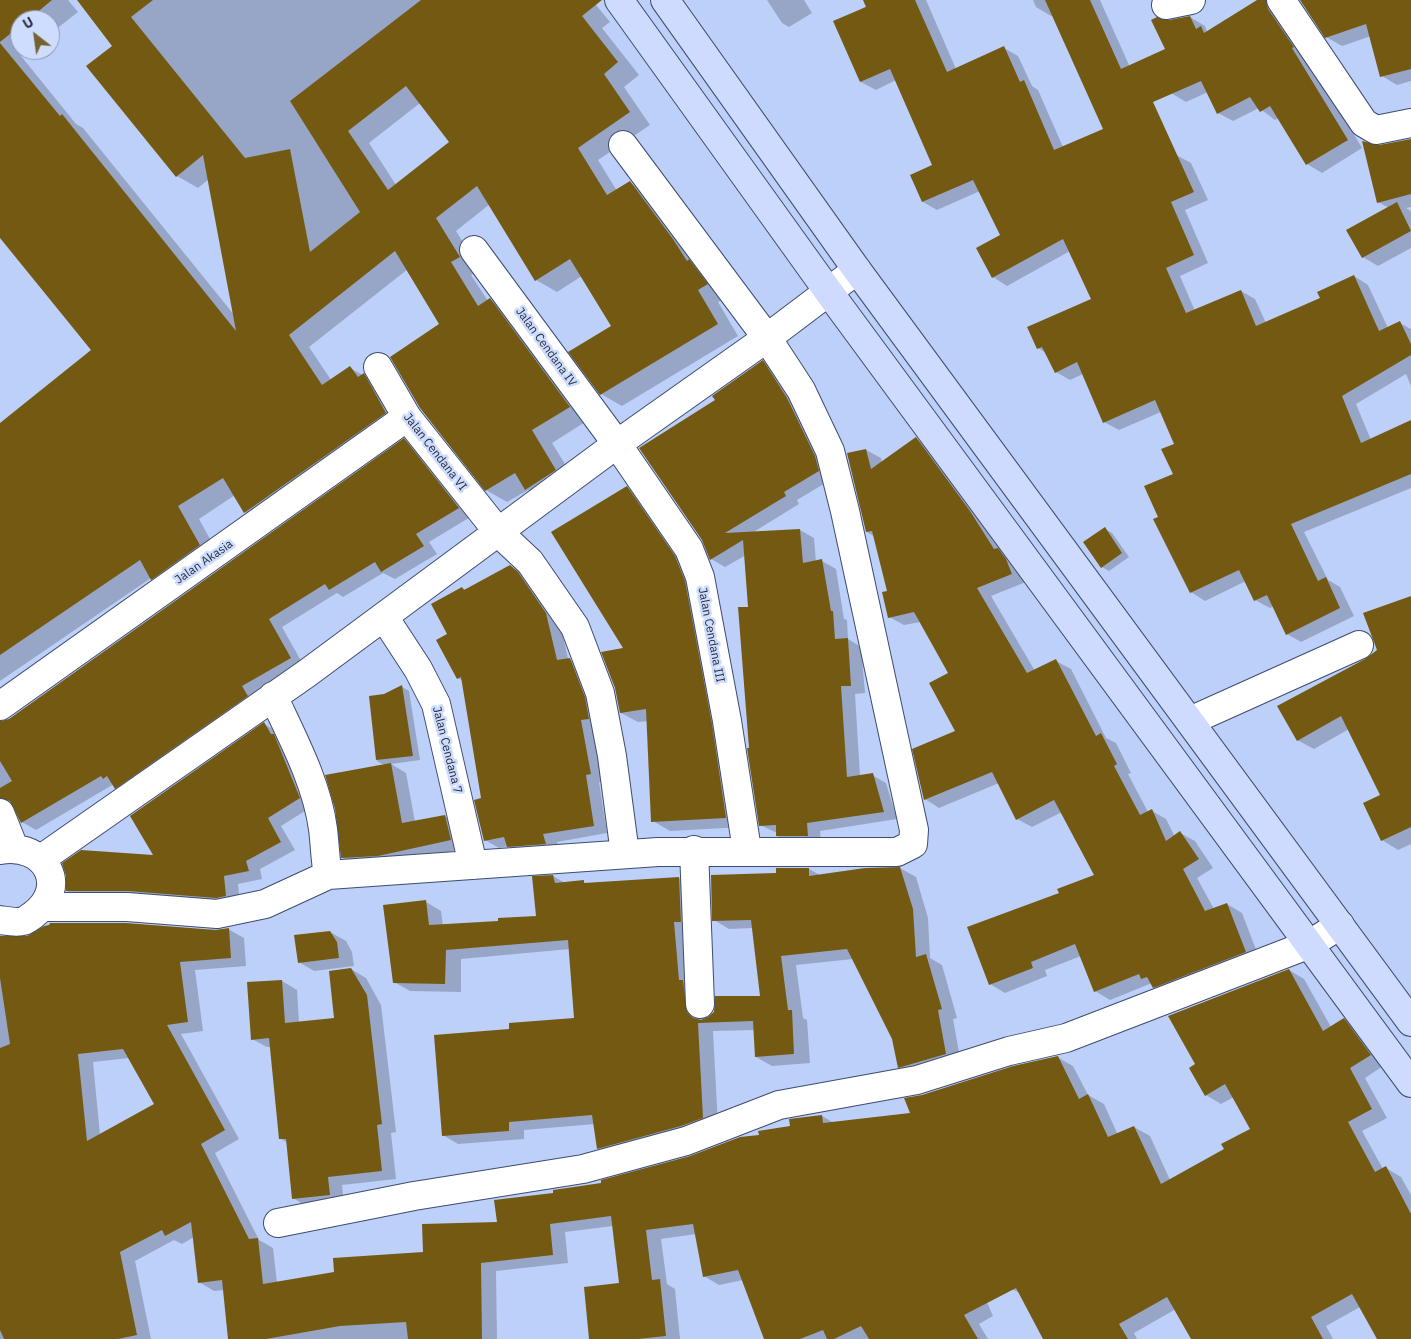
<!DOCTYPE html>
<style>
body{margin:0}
#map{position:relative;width:1411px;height:1339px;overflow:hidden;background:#bdd0f9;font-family:"IBM Plex Sans",sans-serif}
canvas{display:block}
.north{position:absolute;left:10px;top:10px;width:50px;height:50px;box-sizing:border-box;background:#ceddfe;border:1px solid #8c97b1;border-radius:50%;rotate:330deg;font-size:14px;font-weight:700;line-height:20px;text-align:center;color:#282e3e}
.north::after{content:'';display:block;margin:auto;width:18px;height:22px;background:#766130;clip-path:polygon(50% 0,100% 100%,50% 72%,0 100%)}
</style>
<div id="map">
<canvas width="1411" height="1339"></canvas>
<div class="north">U</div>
</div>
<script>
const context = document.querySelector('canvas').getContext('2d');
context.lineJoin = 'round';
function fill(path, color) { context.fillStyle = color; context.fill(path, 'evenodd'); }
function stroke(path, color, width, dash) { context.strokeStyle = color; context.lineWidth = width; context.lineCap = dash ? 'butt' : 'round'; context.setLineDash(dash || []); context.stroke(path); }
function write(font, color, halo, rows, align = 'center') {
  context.font = font + ' "IBM Plex Sans",sans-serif'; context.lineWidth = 5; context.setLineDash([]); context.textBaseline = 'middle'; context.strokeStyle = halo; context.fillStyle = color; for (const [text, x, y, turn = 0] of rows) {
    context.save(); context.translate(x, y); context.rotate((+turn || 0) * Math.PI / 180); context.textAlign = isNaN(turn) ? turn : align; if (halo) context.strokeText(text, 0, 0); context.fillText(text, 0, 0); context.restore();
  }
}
fill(new Path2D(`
 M0 0H68L78 12 50 34V20H20V50H29L21 56 76 124 83 128 235 316 209 179 198 188 177 176 114 46 78 0H592L610 22 602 28 639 75 624 87 650 125 598 160 617 191 630 183 652 195 728 297 718 302 738 336 622 406 601 394 613 326 582 276 557 292 536 280 490 204 456 231 480 270 471 275 488 301 490 300 511 312 590 419 552 443 576 482 547 501 528 490 507 502 486 490 441 324 408 269 309 347 331 380 350 368 385 387 407 425 266 525 245 512 235 495 199 519 220 557 173 591 151 578 0 681V425L92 351 0 236ZM420 103 451 142 396 185 369 143Z
 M767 0H804L812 13 789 27 782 23Z
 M879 0H926L956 69 1004 48 1018 56 1032 86 1038 90 1063 147 1105 130 1053 15 1051 16 1036 7 1033 0H1100L1170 157 1176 155 1191 163 1208 200 1185 210 1208 263 1180 276 1195 311 1241 291 1255 299 1266 323 1321 298 1354 276 1368 285 1388 328 1400 323 1411 329V386L1406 374 1356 404 1371 440 1411 422V488L1304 532 1328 580 1340 587 1354 616 1301 642 1287 634 1274 606 1270 608 1255 600 1246 581 1205 601 1191 592 1159 518 1174 475 1175 444 1161 412 1119 430 1104 422 1083 374 1070 380 1056 372 1046 353 1038 348 1093 300 1070 251 1007 286 993 277 1002 236 980 191 937 210 923 202 934 166 896 80 876 90 861 82 835 22Z
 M1260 0H1274L1362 148 1322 173 1307 164 1279 118 1275 120 1259 108 1233 121 1218 113 1208 92 1186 102 1171 93 1167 50 1169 22 1190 17 1205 26 1207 32Z
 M1301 0H1411V81L1397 85 1382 76 1371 36 1342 46 1326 37Z
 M1411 140V207L1406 208 1411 211V248L1378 266 1363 257 1389 208 1378 202 1379 147Z
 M763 362 777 370 832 479 797 500 799 504 752 533 800 530 814 538 816 562 822 561 836 569 844 619 847 620 848 639 861 647 865 693 855 694 860 776 872 775 886 783 897 819 820 831 821 844H791L777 836V833L760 825 750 749 749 608 746 555 725 567 711 559 716 401Z
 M916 439 931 447 1026 582 991 596 1035 671 1056 661 1071 669 1106 738 1116 743 1131 773 1128 774 1148 812 1152 811 1166 819 1175 837 1180 833 1195 841 1213 868 1197 878 1214 909 1227 904 1242 913 1260 960 1168 996 1154 987 1152 983 1110 1000 1095 991 1081 956 1045 970 1047 976 1005 993 990 984 1060 894 1096 875 1062 812 1032 827 1017 819 999 783 939 808 925 799 957 732 949 673 921 622 904 625 889 617V592L875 537 867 532 866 450 881 458 882 463Z
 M404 440 418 448 472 516 429 542 437 554 395 579 383 573 343 597 337 593 282 627 304 666 129 796 114 784 36 830 22 822 14 805 0 798V721L10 720Z
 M627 488 644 497 702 592 743 827 670 831 653 821 648 721 638 722 621 713 625 649 553 532Z
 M1105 529 1112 533 1129 557 1109 571 1102 567Z
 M510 566 524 574 560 622 568 659 584 667 604 781 599 782 607 833 557 842 559 852 522 854 508 846 499 848 485 840 483 799 463 681 458 678 448 634 462 588 466 590Z
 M1411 597V844L1398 850 1382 840 1381 796 1349 729 1314 749 1297 740 1366 660 1378 651Z
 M402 687 409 691 420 760 391 764 406 773 415 822 445 816 461 825 466 848 394 864 358 867 343 858 384 765 377 761 370 697 384 696Z
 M264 724 278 732 313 806 281 826 295 850 260 869 262 879 238 884 240 904 81 899 67 891 155 857Z
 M900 868 916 877 928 918 930 958 942 965 957 1018 953 1019 961 1063 914 1076 899 1067 893 1039 853 959 796 965 803 1018 807 1020 810 1063 772 1066 756 1057 755 1030 713 1031 718 1126 614 1157 598 1148 595 1124 524 1130V1139L458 1144 443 1135 511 1030 576 1019 570 949 461 959V992L410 991 394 982 426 902 441 911 443 926 499 922 537 918 553 876 565 883 583 882 588 884 679 878 695 887 702 1021 762 997 753 928 729 929 714 920 777 874 809 869 820 875Z
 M228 929 244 938 246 966 195 970 203 1031 181 1034 239 1139 215 1153 259 1240 273 1248 277 1283 335 1273 424 1253 498 1223 555 1194 603 1184 791 1127 790 1120 822 1116 834 1123 912 1114 922 1096 1057 1057 1073 1066 1088 1095 1104 1104 1118 1135 1134 1127 1150 1136 1170 1180 1225 1150 1252 1129 1234 1097 1221 1104 1206 1095 1289 970 1304 979 1331 1027 1344 1019 1359 1028 1386 1064 1365 1078 1387 1118 1362 1131 1383 1169 1386 1168 1401 1177 1411 1195V1339H1378L1360 1307 1326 1326 1333 1339H1192L1176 1309 1134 1333 1137 1339H1044L1020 1293 973 1271 993 1316 979 1324 988 1339H765L743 1280 719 1285 704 1276 696 1234 661 1239 667 1284 675 1289 680 1339H590L620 1284 613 1226 565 1232 568 1263 496 1271 497 1339H230L224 1290 214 1291 199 1282 194 1237 182 1244 174 1240 135 1261 151 1339H0V936L24 938ZM129 1058 156 1104 100 1135 93 1062Z
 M330 932 346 941 352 952 354 966 314 971 299 962Z
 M351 969 366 978 381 1005 396 1132 391 1133 396 1179 342 1185 344 1203 308 1207 293 1198 288 1143 281 1139 271 1047H267L252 1039 282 981 297 990 299 1023 335 1019Z`), '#0003');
fill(new Path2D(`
 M0 0H52L28 20H20V26L0 42Z
 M77 0H153L131 17 245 158 290 149 310 252 360 212 290 101 421 0H602L582 16 618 62 604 74 630 112 578 148 607 195 630 181 673 239 687 261 689 259 708 284 698 290 718 324 600 395 568 352 611 326 570 259 535 281 477 186 436 218 460 257 451 262 478 306 490 298 570 407 532 430 556 470 525 490 515 473 485 491 420 408 390 357 439 324 395 251 289 335 322 385 350 366 358 377 364 373 386 413 244 513 223 478 178 506 200 545 151 580 140 560 0 655V423L91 350 0 238V43L60 116 62 114 236 331 203 155 176 177 86 66 112 46ZM406 86 449 142 388 190 348 131Z
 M863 0H915L947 72 1004 46 1020 82 1024 80 1054 150 1103 129 1045 0H1090L1121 69 1165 49 1151 20 1157 17 1169 20 1190 16 1196 29 1201 26 1204 33 1257 0H1266L1268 9 1294 47 1292 48 1348 140 1306 165 1270 106 1260 112 1250 97 1217 114 1201 81 1153 102 1194 192 1171 202 1194 255 1166 268 1186 313 1241 290 1256 326 1320 298 1317 292 1354 275 1379 331 1400 321 1411 344V355L1342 396 1361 443 1411 420V474L1291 524 1318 581 1326 577 1340 608 1286 635 1267 595 1254 601 1239 570 1190 593 1153 519 1158 517 1144 486 1173 474 1161 449 1174 444 1155 400 1103 423 1077 362 1055 373 1042 347 1037 349 1027 327 1091 299 1063 239 992 278 976 248 1000 235 973 180 922 202 910 175 932 165 890 69 860 82 833 21 866 7Z
 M1300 0H1411V69L1380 77 1366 24 1325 38Z
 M1411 139V194L1377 203 1362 141 1379 145Z
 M1397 202 1411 231 1362 258 1346 230Z
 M763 360 787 398 815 456 819 471 784 492 786 496 725 533 800 529 803 563 822 559 831 611H833L835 639 848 638 851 686H841L847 777 873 773 884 812 807 823 808 836H776V825L759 826 747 748H749L738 607H748L743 540 710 560 702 540 639 448 715 400 712 396Z
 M916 437 970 511 994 549 998 548 1006 559 1012 574 977 588 1027 673 1056 659 1096 736 1101 733 1117 764 1114 766 1140 815 1152 809 1166 841 1180 831 1199 859 1183 869 1205 911 1227 903 1246 952 1153 988 1147 977 1141 979 1139 974 1094 992 1075 944 1031 962 1033 968 989 985 967 927 1059 893 1057 889 1094 875 1054 800 1016 820 992 772 924 800 912 749 955 731 929 683 948 673 914 612 888 618 882 592 887 591 872 531 866 532 847 453 866 449 871 469Z
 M404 438 459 508 416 534 424 546 381 572 375 562 329 590 325 584 269 619 291 658 242 686 248 696 115 789 107 776 103 779 101 776 21 823 10 801 0 798V788L12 781 0 761V721L9 719Z
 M627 486 675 556 685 581 712 724 726 818 651 822 646 709 620 713 615 688 601 652 623 648 551 532Z
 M1105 527 1122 553 1101 568 1083 542Z
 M510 565 518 572 546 613 557 660 570 658 585 697 589 719 581 720 591 774 586 775 594 826 543 834 546 844 507 847 504 837 484 841 474 800 481 798 461 677 457 679 436 640 447 634 431 604 462 587 464 590Z
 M1411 596V827L1381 841 1363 803 1380 795 1341 716 1297 741 1277 706 1365 659 1377 650 1363 613Z
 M402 685 413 756 376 760 369 696 384 694Z
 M264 722 271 734H274L300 798 268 818 281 842 246 861 249 871 224 876 226 896 216 898 128 891H66V876L62 863 81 850 153 855 130 816Z
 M391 763 402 823 445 815 451 840 378 856 341 858 335 809 325 775Z
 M900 867 913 909 916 957 926 954 942 1009 938 1010 946 1054 898 1068 892 1039 847 949 781 956 788 1010H792L794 1054 755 1057 753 1021 698 1023 703 1118 681 1126 597 1149 592 1115 509 1122V1131L442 1136 434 1035 509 1029V1023L574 1018 568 940 446 950 445 984 393 983 383 905 426 900 429 925 498 921V918L536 916 532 876 553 875 555 883 584 880V883L679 877 681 922H674L679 980H683L687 1012 693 1018 701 1020 708 1017 714 1012 715 996H760L751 920 712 921 711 875 776 873V868H809V876L865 868Z
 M50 923H126L216 930 229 928 231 958 180 962 188 1022 167 1025 225 1130 201 1144 249 1239 258 1238 263 1284 334 1272 333 1258 423 1252 422 1224 497 1222 494 1200 553 1193V1190L601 1183V1180L690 1156 740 1137 759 1135 758 1131 790 1126 789 1119 822 1115 823 1123 910 1113 904 1098 922 1095 1013 1066 1058 1056 1079 1099 1088 1094 1108 1137 1134 1126 1161 1184 1224 1149 1221 1144 1250 1129 1225 1084 1205 1096 1189 1068 1195 1064 1168 1016 1289 969 1323 1031 1344 1018 1371 1055 1350 1068 1372 1109 1348 1122 1375 1172 1386 1166 1411 1214V1339H1377L1352 1294 1311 1317 1323 1339H1191L1167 1297 1119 1324 1128 1339H1043L1016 1288 964 1315 978 1339H869L861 1326 834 1339H827L823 1330 800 1339H764L738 1270 703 1277 693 1224 646 1230 652 1280 660 1279 666 1336 638 1339H589L584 1287 619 1283 611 1216 550 1224 553 1255 481 1263 482 1339H408L406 1322 340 1326 266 1339H228L222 1280 198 1283 191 1222 165 1236 162 1230 120 1252 137 1335 118 1339H4L0 1330V1048L10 1044 0 978V936H27L44 926 49 925ZM123 1049 154 1104 87 1141 78 1054Z
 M330 931 337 942 339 958 298 963 294 935Z
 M351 968 367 995 382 1124 377 1125 382 1171 328 1177 330 1195 292 1199 286 1139H279L269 1038 251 1040 247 982 282 980 285 1023 334 1018 329 971Z`), '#745912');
const minor = new Path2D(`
 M1281 0 1364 123 1376 130 1411 123
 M1166 5 1191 0
 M474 250 617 444 689 549 700 577 727 721 747 850
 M378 367 407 417 499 533 530 562 575 627 600 693 612 756 625 854
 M384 617 418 669 436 704 473 865
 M0 706 407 417
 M1190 721 1359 645
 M0 813 14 848
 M0 850C46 842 70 887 33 915 30 917 27 920 23 921 17 923 7 921 0 920
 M694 850 700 1004
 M41 859 306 674 617 444 767 338 857 270
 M328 875 658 852H897L913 844 914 830 845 511 830 451 801 390 767 338 623 145
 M43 907H127L217 914 265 904 328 875C325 860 325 844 323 829 317 783 292 737 273 696
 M278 1223 414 1196 583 1169 686 1141 779 1105 917 1080 1009 1051 1066 1038 1310 944 1340 925`);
const secondary = new Path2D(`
 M619 0 828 291 1411 1083
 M665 0 857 270 1411 1022`);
stroke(minor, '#3e4c6f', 30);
stroke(secondary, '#3e4c6f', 30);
stroke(minor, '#fff', 28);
stroke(secondary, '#cedbfe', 28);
write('12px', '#282e3e', '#ceddfe', [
 ["Jalan Cendana IV",546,347,54],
 ["Jalan Cendana VI",435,452,52],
 ["Jalan Akasia",204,562,-35],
 ["Jalan Cendana III",711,635,79],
 ["Jalan Cendana 7",447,750,76]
]);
</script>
